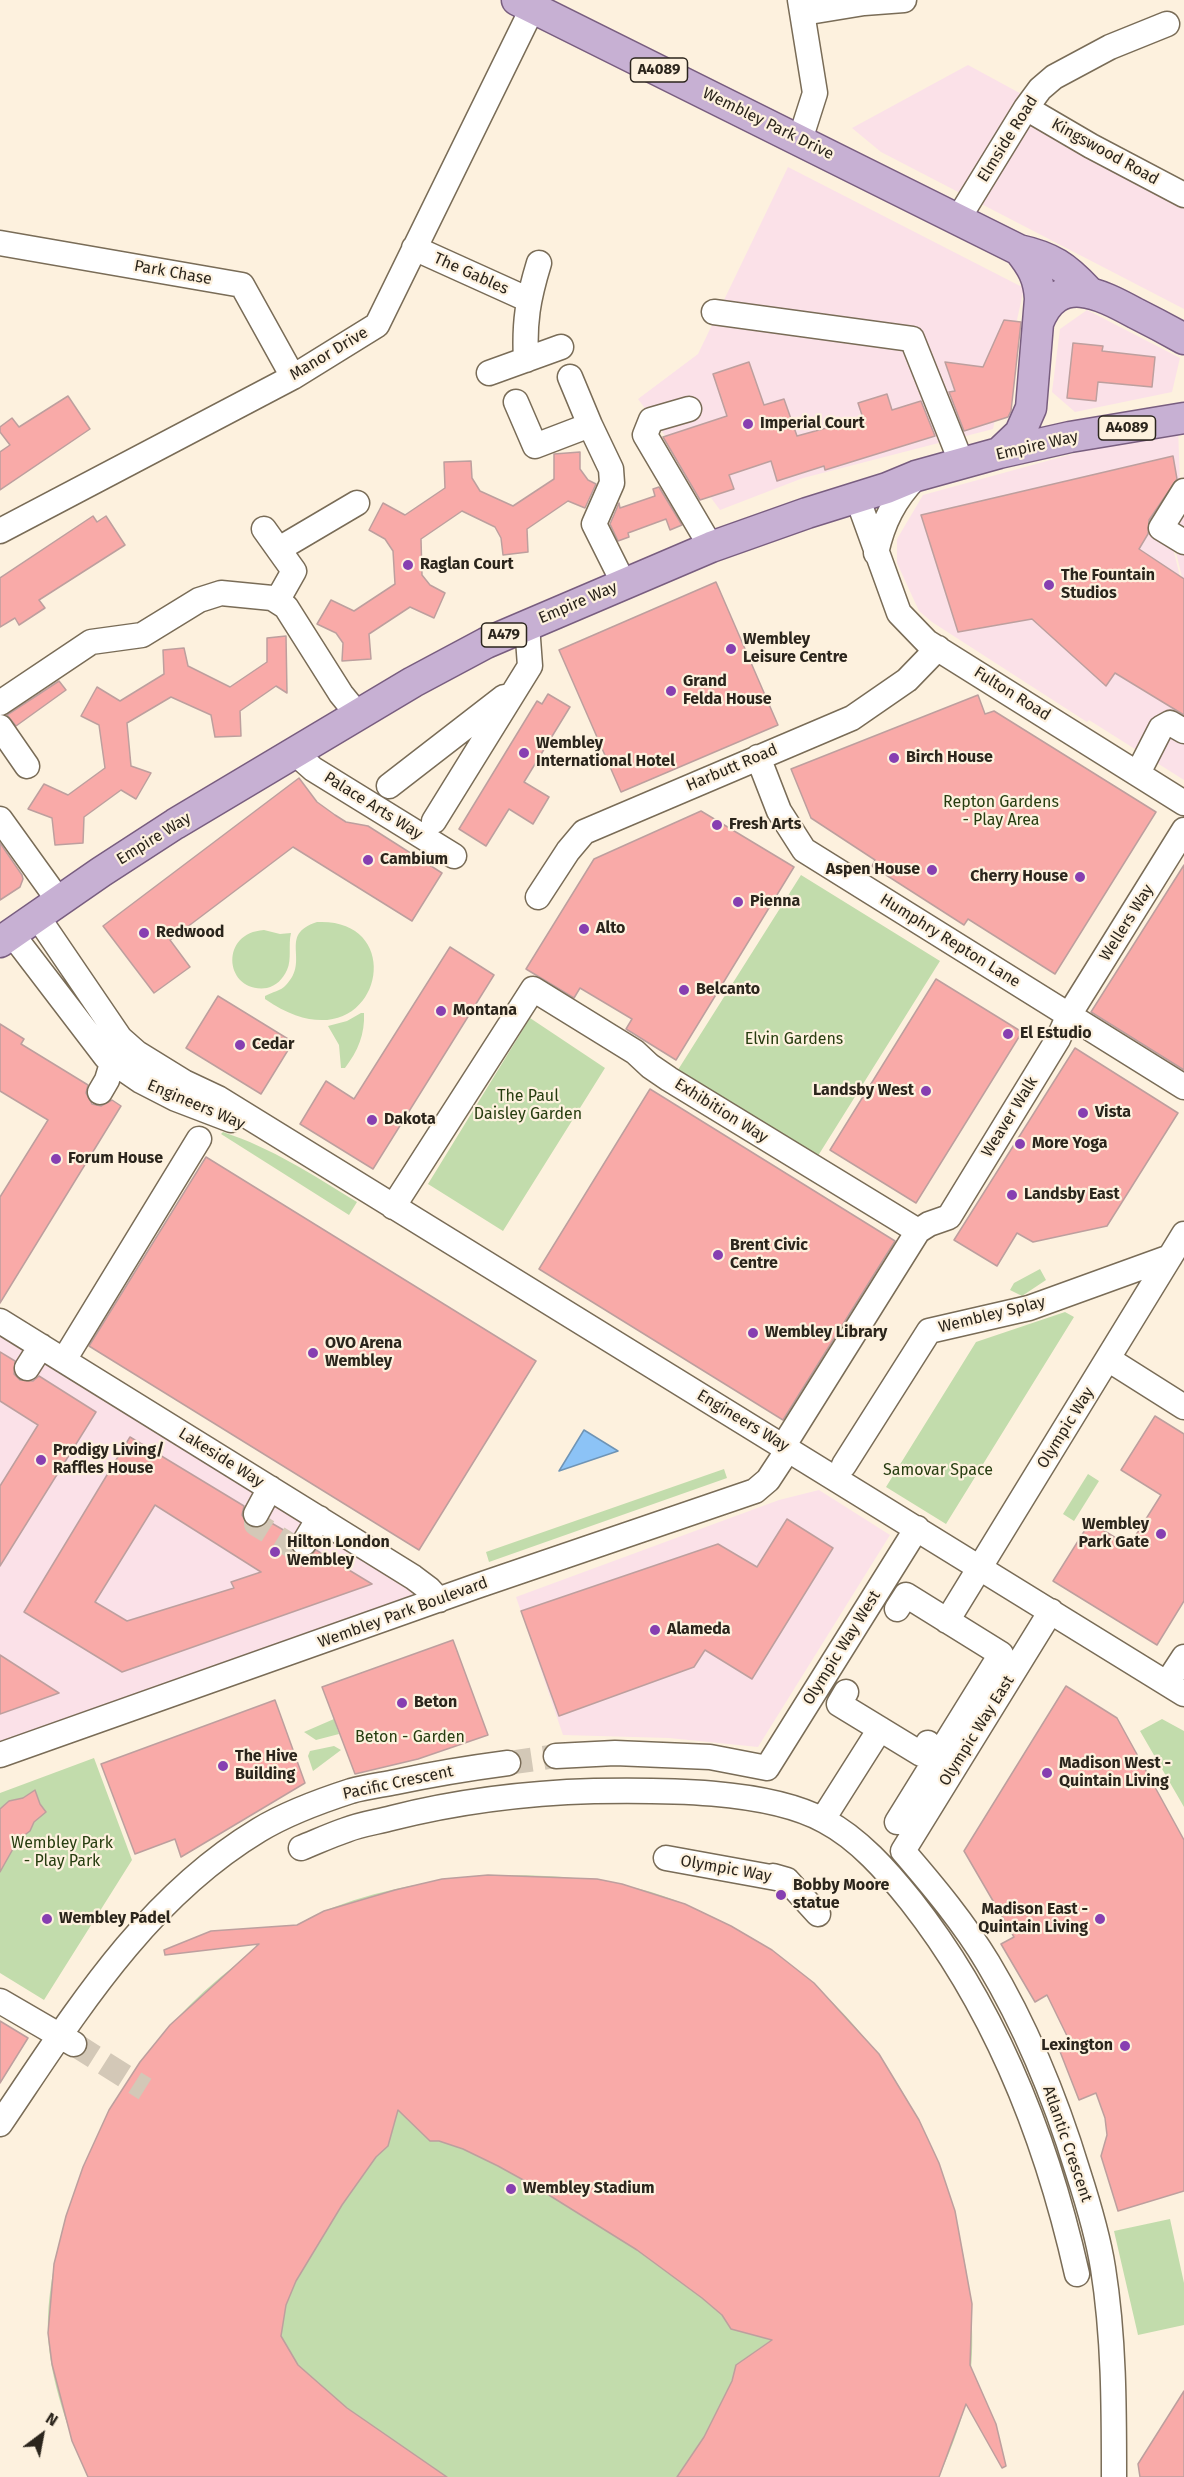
<!DOCTYPE html>
<style>
body{margin:0}
#map{position:relative;width:1184px;height:2477px;overflow:hidden;background:#fdf1de;font-family:"Fira Sans",sans-serif}
canvas{display:block}
.north{position:absolute;left:12px;top:2405px;width:60px;height:60px;-webkit-text-stroke:4px #fdf1de;paint-order:stroke;rotate:32deg;font-size:16px;font-weight:700;line-height:24px;text-align:center;color:#2b251c}
.north::after{content:'';display:block;margin:auto;width:21px;height:27px;background:#2b251c;clip-path:polygon(50% 0,100% 100%,50% 72%,0 100%)}
</style>
<div id="map">
<canvas width="1184" height="2477"></canvas>
<div class="north">N</div>
</div>
<script>
const context = document.querySelector('canvas').getContext('2d');
context.lineJoin = 'round';
function fill(path, color) { context.fillStyle = color; context.fill(path, 'evenodd'); }
function stroke(path, color, width, dash) { context.strokeStyle = color; context.lineWidth = width; context.lineCap = dash ? 'butt' : 'round'; context.setLineDash(dash || []); context.stroke(path); }
function write(font, color, halo, rows, align = 'center') {
  context.font = font + ' "Fira Sans",sans-serif'; context.lineWidth = 4.5; context.setLineDash([]); context.textBaseline = 'middle'; context.strokeStyle = halo; context.fillStyle = color; for (const [text, x, y, turn = 0] of rows) {
    context.save(); context.translate(x, y); context.rotate((+turn || 0) * Math.PI / 180); context.textAlign = isNaN(turn) ? turn : align; if (halo) context.strokeText(text, 0, 0); context.fillText(text, 0, 0); context.restore();
  }
}
fill(new Path2D(`
 M968 65 1132 154 1146 165 1184 181V309L881 152 852 128Z
 M788 167 1024 288 993 429 803 478 720 510 638 399 698 354Z
 M1087 310 1180 358 1172 392 1075 412 1052 392 1060 329Z
 M1178 425 1180 486 1167 523 1180 577 1138 644 1182 577 1169 524 1182 488 1184 472V780L1089 720 1087 722 932 622 919 611 897 563V539L923 495Z
 M0 1329 411 1587 416 1608 0 1756Z
 M819 1490 890 1535 758 1747 669 1738 563 1735 516 1597 779 1500Z`), '#fbe1e8');
fill(new Path2D(`
 M801 875 940 961 816 1159 676 1073Z
 M317 922C417 917 376 1076 265 999V996C272 992 281 991 286 985 311 960 277 935 317 922Z
 M264 930 280 934 291 933C288 945 292 959 287 970 283 979 276 986 267 988 225 994 218 933 264 930Z
 M361 1013H364C365 1034 358 1051 345 1068H341L339 1045 328 1026 347 1021Z
 M530 1018 605 1068 503 1231 428 1184Z
 M223 1132C272 1148 313 1175 357 1202L349 1215 221 1134Z
 M1040 1269 1046 1280 1022 1296 1010 1290 1014 1283Z
 M1065 1312 1074 1317 946 1524 886 1487 976 1342Z
 M724 1469 727 1478 489 1562 486 1552Z
 M1088 1474 1099 1481 1074 1521 1063 1514Z
 M334 1719 339 1734 316 1740 304 1732Z
 M1162 1719 1184 1731V1807L1140 1731Z
 M334 1746 341 1750 313 1771 308 1756 310 1751Z
 M94 1758 132 1860 44 2000 0 1973V1793Z
 M488 1875C557 1875 622 1877 687 1905 841 1971 940 2105 966 2269 973 2313 976 2361 965 2405 959 2429 949 2454 939 2477H88C70 2436 49 2378 48 2333 47 2288 58 2242 72 2200 110 2087 180 1993 284 1933 297 1925 310 1917 324 1911 376 1890 433 1880 488 1875Z
 M1170 2219 1184 2283V2325L1138 2335 1114 2231Z`), '#c2dcac');
const water = new Path2D(`
 M584 1430 618 1451 559 1471Z`);
fill(water, '#8cc3f6');
stroke(water, '#6f94b5', 1.5);
const building = new Path2D(`
 M1004 320 1021 322 1011 411 1008 417 964 431 949 392 955 391 945 362 983 367Z
 M1073 343 1103 346 1102 351 1155 357 1152 387 1098 382 1096 401 1067 398Z
 M749 362 764 405 784 399 797 436 863 418 858 403 887 394 892 410 921 401 935 436 825 470 824 466 777 481 771 461 729 475 734 489 700 500 663 437 727 416 713 374Z
 M68 396 90 429 0 490V452L10 445 0 432V427L12 418 19 427Z
 M580 452V469L588 480 596 484 585 508 568 501 527 529 528 552 503 555 501 538 495 527 462 511 421 539 422 575 430 585 445 593 434 618 410 607 369 634 371 659 342 661 343 643 336 633 317 624 331 600 354 611 395 584 393 551 385 539 369 530 383 503 405 515 445 488 444 462 471 461 472 478 480 491 513 506 554 479V454Z
 M1173 456 1177 479 1149 520 1148 534 1139 549 1184 579V715L1115 673 1106 686 1032 619 958 632 921 515Z
 M659 487 682 525 670 530 666 519 628 533 629 537 618 541 610 524 619 503 620 508 655 496 653 489Z
 M93 516 97 522 106 516 125 545 39 600 45 608 19 625 15 618 0 627V578Z
 M716 582 778 725 621 792 559 650Z
 M286 636 287 693 276 686 240 711 241 736 215 737 211 715 171 697 127 723 131 766 151 773 136 799 121 790 84 817 83 843 55 845 52 818 28 809 44 784 68 795 105 768 99 725 81 716 97 687 120 701 164 674 163 650 184 648 188 666 230 687 267 662V638Z
 M59 681 66 690 16 726 7 715Z
 M548 694 570 707 524 782 549 797 533 824 509 809 486 846 459 829 537 701 542 704Z
 M978 695 985 714 994 711 1156 812 1055 974 968 919 964 925 872 866 875 860 811 818 791 769Z
 M299 778 317 802 335 815 346 822 368 826 442 873 412 921 293 847 170 940 190 967 154 993 103 926Z
 M701 811 794 867 676 1060 626 1029 632 1019 580 988 574 998 526 969 594 859Z
 M0 843 22 875 23 879 20 887 0 900Z
 M1184 865V1070L1091 1012Z
 M450 947 494 975 373 1169 300 1124 326 1081 354 1099Z
 M936 979 1022 1032 916 1203 830 1150Z
 M218 996 293 1042 261 1094 186 1048Z
 M0 1024 24 1039 21 1044 88 1085 86 1093 92 1104 101 1106 112 1100 121 1106 0 1303V1197L48 1120 0 1091Z
 M1075 1048 1178 1113 1107 1226 1033 1242 1017 1233 997 1266 954 1240Z
 M650 1089 895 1241 783 1420 539 1269Z
 M206 1157 536 1361 419 1550 89 1346Z
 M0 1352 15 1361 14 1374 20 1380 33 1381 39 1376 96 1412 0 1566V1486L38 1425 0 1401Z
 M1155 1416 1184 1434V1601L1157 1645 1053 1581 1090 1522 1129 1546 1161 1495 1121 1470Z
 M130 1437 244 1506 242 1515 249 1526 257 1528 268 1521 292 1535 290 1543 296 1555 304 1557 311 1555 316 1550 372 1584 122 1672 24 1612ZM155 1505 261 1572 231 1582 234 1588 127 1621 95 1602Z
 M787 1519 833 1548 752 1679 705 1650 694 1667 559 1716 521 1611 718 1544 757 1567Z
 M453 1640 488 1735 418 1759 355 1774 322 1687Z
 M0 1655 59 1693 0 1714Z
 M1066 1686 1117 1718 1184 1840V2191L1118 2211 1101 2156 1107 2135 1105 2118 1096 2093 1079 2100 1059 2049 1071 2044 1047 1995 1035 2002 1001 1944 1014 1937 964 1851Z
 M275 1700 305 1783 181 1857 175 1839 135 1854 101 1764Z
 M35 1790 40 1804 46 1812 34 1822 30 1831 18 1840 0 1872V1809L9 1801 23 1798Z
 M488 1875 597 1879 622 1884 685 1904 731 1926 772 1950 814 1983 879 2054 919 2120 939 2163 955 2211 972 2304 970 2365 996 2424 1006 2466 1002 2468 966 2404 939 2477H677L704 2437 732 2381 736 2365 772 2340 731 2329 722 2315 702 2298 637 2250 536 2187 498 2166 463 2149 439 2141H430L398 2110 388 2146 376 2157 342 2205 296 2281 286 2305 281 2336 298 2365 347 2408 447 2477H88L72 2441 52 2364 48 2333 54 2264 66 2216 83 2167 109 2110 140 2062 170 2025 259 1944 165 1955 164 1950 211 1931 297 1925 324 1911 395 1890 442 1879Z
 M0 2021 28 2038 0 2083Z
 M1184 2391V2477H1140L1138 2464Z`);
fill(building, '#f9aaa8');
stroke(building, '#bd9f9e', 1.5);
stroke(new Path2D(`
 M256 1514V1524L293 1547 304 1543
 M508 1763 556 1756
 M74 2044 145 2089`), '#d3c8b7', 24, [24, 12]);
const minor = new Path2D(`
 M803 13 864 3 904 0
 M1026 108 1091 146 1184 195
 M800 140 815 93 800 0
 M958 219 1026 108 1040 89 1054 77 1110 47 1167 24
 M0 243 242 285 293 377
 M414 248 529 300
 M714 312 912 339 962 464
 M526 360C524 322 528 299 539 263
 M489 373 561 347
 M570 377 590 425
 M516 402 535 446 590 425 611 469 612 483 594 524 624 584
 M689 409 651 420 645 435 711 547
 M1184 491 1161 528 1184 542
 M857 497 899 613 927 642 1184 803
 M264 529 294 571 277 601
 M0 531 293 377 377 325 533 7
 M279 549 357 503
 M876 553C883 522 894 500 916 477
 M0 703 91 642 142 635 199 600 221 593 272 598 286 607 341 694 358 715
 M0 727 27 766
 M300 749 304 761 313 769 454 856
 M758 757 779 811 804 850 1184 1087
 M1138 773 1161 728 1170 723 1184 731
 M389 786 504 697
 M0 819 59 901
 M434 821 530 666 527 625
 M538 897 568 851 584 832 852 718 907 680 938 648
 M37 916 120 1038 137 1053 184 1082 218 1098 1184 1694
 M12 934 106 1057 141 1081 176 1099 231 1120
 M100 1092 107 1080 117 1047
 M393 1207 533 989 635 1052 650 1066 669 1079 918 1231 784 1445
 M918 1231 929 1224 949 1217 1058 1039 1069 1015 1184 830
 M0 1321 413 1577 429 1589 439 1600
 M1108 1359 1184 1407
 M64 1360 199 1139
 M27 1368 41 1346
 M844 1465 929 1331 1029 1308 1170 1257
 M256 1514 270 1488
 M304 1543 319 1518
 M897 1609 906 1595 1001 1654 897 1822
 M1051 1611 903 1851C934 1887 964 1923 988 1963 1027 2028 1056 2100 1078 2172 1088 2203 1098 2236 1103 2268 1114 2337 1114 2407 1114 2477
 M947 1621 1184 1234
 M1167 1683 1184 1657
 M846 1692 839 1704 921 1754 928 1743
 M0 1755 474 1587 755 1491 768 1480 789 1448
 M556 1756 615 1753 710 1757 767 1768 917 1528
 M823 1819 880 1729
 M301 1848C316 1842 331 1835 346 1830 361 1824 377 1822 392 1818 459 1801 525 1793 594 1791 660 1790 767 1789 825 1821 859 1839 887 1871 911 1901 996 2009 1047 2140 1077 2274
 M666 1858 787 1880
 M773 1876 787 1880 818 1914
 M0 2001 74 2044
 M0 2124C74 2015 143 1900 259 1830 287 1813 320 1801 351 1791 365 1787 381 1785 396 1782 433 1774 470 1768 508 1763`);
const major = new Path2D(`
 M517 0 1019 250C1051 257 1066 267 1088 291
 M1038 323C1058 272 1100 294 1135 313 1151 321 1168 330 1184 339
 M999 453 1020 433 1031 408 1040 299C1039 278 1032 266 1019 250
 M0 942 101 872 175 824 413 682 486 643 711 547 807 513 887 488 916 476 999 453 1070 437 1184 418`);
stroke(minor, '#796c57', 27);
stroke(major, '#785d7f', 33);
stroke(minor, '#fff', 24);
stroke(major, '#c7b0d3', 30);
for (const [x, y, r, color] of [
 [748,424,6,"#873fb1"],
 [408,565,6,"#873fb1"],
 [1049,585,6,"#873fb1"],
 [731,649,6,"#873fb1"],
 [671,691,6,"#873fb1"],
 [524,753,6,"#873fb1"],
 [894,758,6,"#873fb1"],
 [717,825,6,"#873fb1"],
 [368,860,6,"#873fb1"],
 [932,870,6,"#873fb1"],
 [1080,877,6,"#873fb1"],
 [738,902,6,"#873fb1"],
 [584,929,6,"#873fb1"],
 [144,933,6,"#873fb1"],
 [684,990,6,"#873fb1"],
 [441,1011,6,"#873fb1"],
 [1008,1034,6,"#873fb1"],
 [240,1045,6,"#873fb1"],
 [926,1091,6,"#873fb1"],
 [1083,1113,6,"#873fb1"],
 [372,1120,6,"#873fb1"],
 [1020,1144,6,"#873fb1"],
 [56,1159,6,"#873fb1"],
 [1012,1195,6,"#873fb1"],
 [718,1255,6,"#873fb1"],
 [753,1333,6,"#873fb1"],
 [313,1353,6,"#873fb1"],
 [41,1460,6,"#873fb1"],
 [1161,1534,6,"#873fb1"],
 [275,1552,6,"#873fb1"],
 [655,1630,6,"#873fb1"],
 [402,1703,6,"#873fb1"],
 [223,1766,6,"#873fb1"],
 [1047,1773,6,"#873fb1"],
 [781,1895,6,"#873fb1"],
 [47,1919,6,"#873fb1"],
 [1100,1919,6,"#873fb1"],
 [1125,2046,6,"#873fb1"],
 [511,2189,6,"#873fb1"]
]) { const dot = new Path2D(); dot.arc(x, y, r, 0, 2 * Math.PI); context.fillStyle = color; context.fill(dot); stroke(dot, '#fdf1de', 2); }
for (const [x, y, w] of [
 [659,70,57],
 [1127,428,57],
 [504,635,45]
]) { const box = new Path2D(); box.roundRect(x - w / 2, y - 12, w, 24, 4.5); context.fillStyle = '#fdf1de'; context.fill(box); stroke(box, '#2b251c', 1.5); }
write('bold 15px', '#2b251c', null, [
 ["A4089",659,70],
 ["A4089",1127,428],
 ["A479",504,635]
]);
write('16px', '#2b251c', '#fdf1de', [
 ["Wembley Park Drive",768,124,26],
 ["Elmside Road",1008,139,-58],
 ["Kingswood Road",1105,152,29],
 ["Park Chase",173,273,10],
 ["The Gables",471,274,24],
 ["Manor Drive",329,354,-31],
 ["Empire Way",1037,446,-13],
 ["Empire Way",578,603,-23],
 ["Fulton Road",1012,694,32],
 ["Harbutt Road",732,768,-23],
 ["Palace Arts Way",373,806,32],
 ["Empire Way",154,839,-32],
 ["Wellers Way",1127,923,-58],
 ["Humphry Repton Lane",950,941,32],
 ["Engineers Way",196,1105,23],
 ["Exhibition Way",721,1111,32],
 ["Weaver Walk",1010,1117,-58],
 ["Wembley Splay",992,1315,-14],
 ["Engineers Way",743,1421,31],
 ["Olympic Way",1066,1428,-58],
 ["Lakeside Way",221,1458,32],
 ["Wembley Park Boulevard",403,1613,-20],
 ["Olympic Way West",842,1648,-58],
 ["Olympic Way East",977,1731,-58],
 ["Pacific Crescent",398,1783,-12],
 ["Olympic Way",726,1869,10],
 ["Atlantic Crescent",1067,2144,71]
]);
write('bold 16px', '#2b251c', '#fdf1de', [
 ["Imperial Court",760,424],
 ["Raglan Court",420,565],
 ["The Fountain",1061,576],
 ["Studios",1061,594],
 ["Wembley",743,640],
 ["Leisure Centre",743,658],
 ["Grand",683,682],
 ["Felda House",683,700],
 ["Wembley",536,744],
 ["International Hotel",536,762],
 ["Birch House",906,758],
 ["Fresh Arts",729,825],
 ["Cambium",380,860],
 ["Aspen House",920,870,"right"],
 ["Cherry House",1068,877,"right"],
 ["Pienna",750,902],
 ["Alto",596,929],
 ["Redwood",156,933],
 ["Belcanto",696,990],
 ["Montana",453,1011],
 ["El Estudio",1020,1034],
 ["Cedar",252,1045],
 ["Landsby West",914,1091,"right"],
 ["Vista",1095,1113],
 ["Dakota",384,1120],
 ["More Yoga",1032,1144],
 ["Forum House",68,1159],
 ["Landsby East",1024,1195],
 ["Brent Civic",730,1246],
 ["Centre",730,1264],
 ["Wembley Library",765,1333],
 ["OVO Arena",325,1344],
 ["Wembley",325,1362],
 ["Prodigy Living/",53,1451],
 ["Raffles House",53,1469],
 ["Wembley",1149,1525,"right"],
 ["Park Gate",1149,1543,"right"],
 ["Hilton London",287,1543],
 ["Wembley",287,1561],
 ["Alameda",667,1630],
 ["Beton",414,1703],
 ["The Hive",235,1757],
 ["Building",235,1775],
 ["Madison West -",1059,1764],
 ["Quintain Living",1059,1782],
 ["Bobby Moore",793,1886],
 ["statue",793,1904],
 ["Madison East -",1088,1910,"right"],
 ["Quintain Living",1088,1928,"right"],
 ["Wembley Padel",59,1919],
 ["Lexington",1113,2046,"right"],
 ["Wembley Stadium",523,2189]
], 'left');
write('16px', '#273d10', '#fdf1de', [
 ["Repton Gardens",1001,803],
 ["- Play Area",1001,821],
 ["Elvin Gardens",794,1040],
 ["The Paul",528,1097],
 ["Daisley Garden",528,1115],
 ["Samovar Space",938,1471],
 ["Beton - Garden",410,1738],
 ["Wembley Park",62,1844],
 ["- Play Park",62,1862]
]);
</script>
